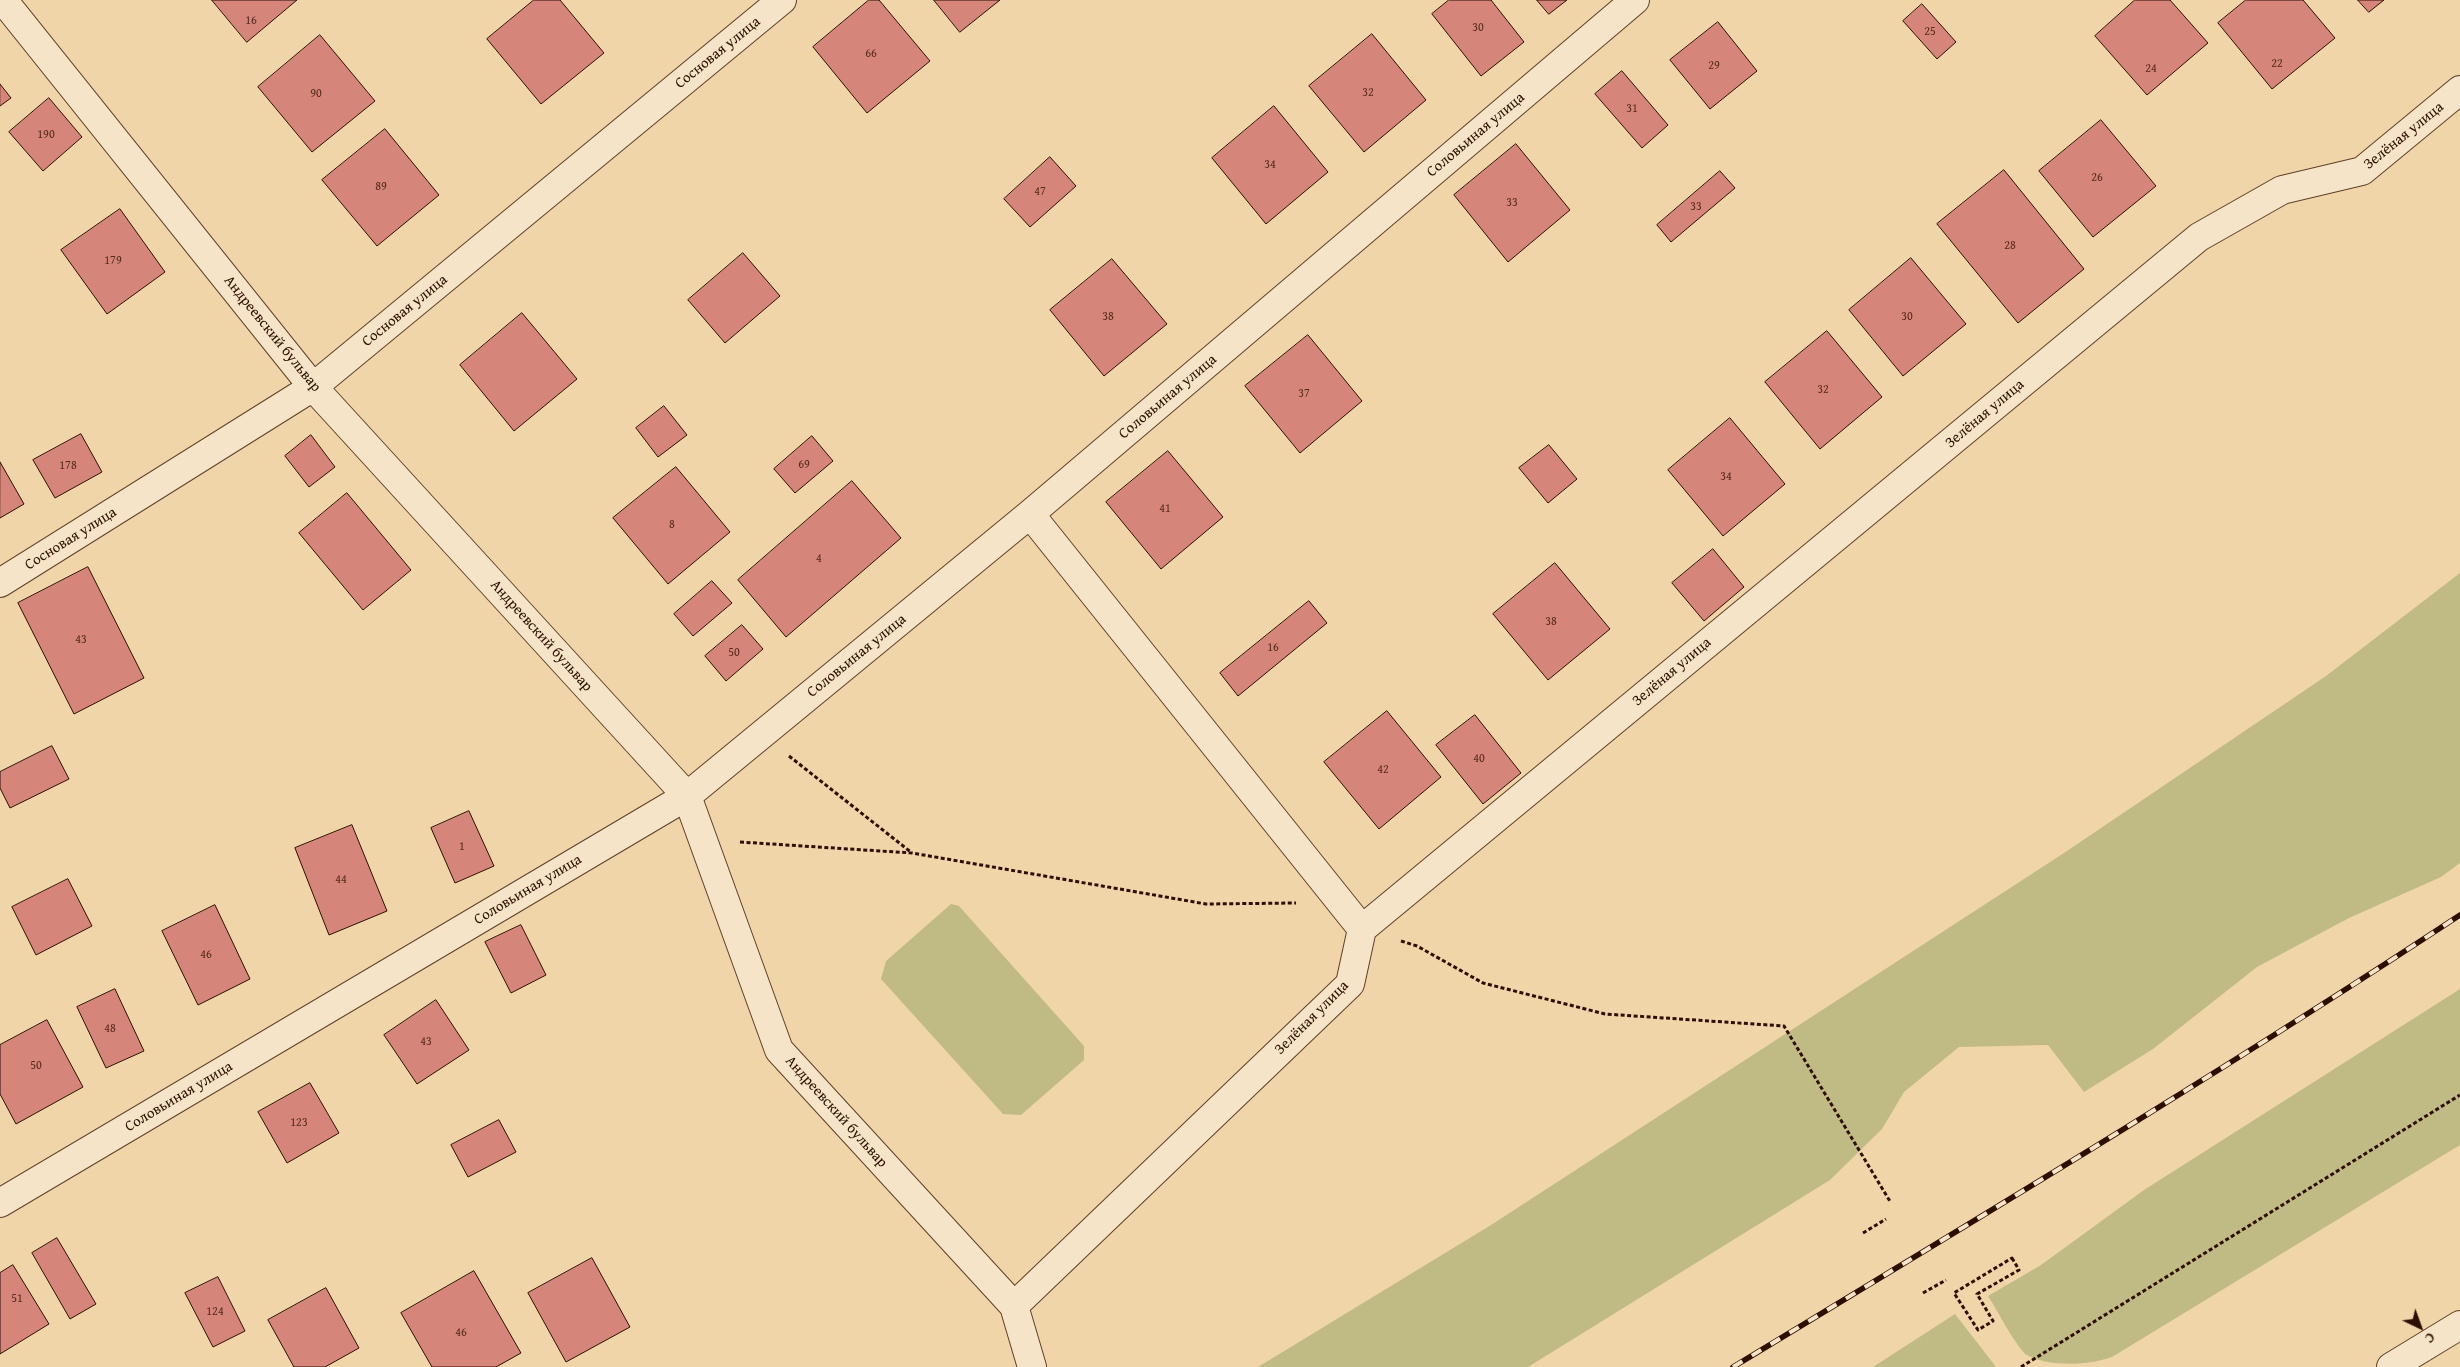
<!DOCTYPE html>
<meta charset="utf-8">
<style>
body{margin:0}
#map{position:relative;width:2460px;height:1367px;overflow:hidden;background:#f0d5a9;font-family:"Gentium Book Plus",serif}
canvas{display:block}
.north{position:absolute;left:2395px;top:1302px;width:50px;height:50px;-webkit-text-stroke:4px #f5e4c7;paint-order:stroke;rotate:138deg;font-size:14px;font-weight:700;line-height:20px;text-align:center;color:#2d0f00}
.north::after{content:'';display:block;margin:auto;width:18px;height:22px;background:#2d0f00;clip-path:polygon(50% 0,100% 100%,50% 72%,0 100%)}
</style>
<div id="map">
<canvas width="2460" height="1367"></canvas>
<div class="north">С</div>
</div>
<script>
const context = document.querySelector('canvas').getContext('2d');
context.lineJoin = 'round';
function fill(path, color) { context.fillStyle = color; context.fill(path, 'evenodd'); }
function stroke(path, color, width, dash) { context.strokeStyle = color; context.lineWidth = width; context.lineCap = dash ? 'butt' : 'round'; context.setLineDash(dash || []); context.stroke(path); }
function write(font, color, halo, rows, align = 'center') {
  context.font = font + ' "Gentium Book Plus",serif'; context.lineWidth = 4.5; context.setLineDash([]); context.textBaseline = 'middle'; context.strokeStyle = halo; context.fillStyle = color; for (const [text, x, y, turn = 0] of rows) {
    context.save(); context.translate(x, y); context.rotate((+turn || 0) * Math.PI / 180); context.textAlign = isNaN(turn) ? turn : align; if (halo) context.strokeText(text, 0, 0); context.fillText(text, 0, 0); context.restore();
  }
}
fill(new Path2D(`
 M2460 573V863L2441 877 2349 918 2257 967 2153 1049 2084 1092 2048 1045 1959 1047 1904 1092 1882 1129 1830 1180 1528 1367H1258L1491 1225 2064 853 2326 676Z
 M951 904 959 906 1084 1046V1060L1021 1115 1003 1114 881 979 886 961Z
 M2460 989V1145L2112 1357C2088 1366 2046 1367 2025 1354 2011 1338 2000 1315 1988 1296L2041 1265 2144 1190Z
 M1955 1314 1996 1367H1873Z`), '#c0bb84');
const building = new Path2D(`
 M212 0H297L247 42Z
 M534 0H560L604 53 541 104 487 39Z
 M869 0H879L930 61 867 113 813 47Z
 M934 0H1000L960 32Z
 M1449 0H1491L1524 42 1481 76 1432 14Z
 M1537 0H1567L1549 14Z
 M2135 0H2170L2208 43 2147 95 2095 36Z
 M2246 0H2303L2335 38 2272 89 2218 23Z
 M2358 0H2384L2369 12Z
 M1922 4 1956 42 1937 59 1903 21Z
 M1718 22 1757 71 1710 109 1670 60Z
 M1372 34 1426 100 1364 152 1309 86Z
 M320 35 375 101 312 152 258 87Z
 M1622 71 1668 125 1642 148 1595 94Z
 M0 84 11 98 0 106Z
 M49 98 82 137 43 171 9 132Z
 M1274 106 1328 172 1266 224 1212 158Z
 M2101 120 2156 186 2093 237 2039 171Z
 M385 129 439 195 377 246 322 180Z
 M1516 144 1570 210 1508 262 1454 195Z
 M1050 157 1076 186 1030 227 1004 199Z
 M2004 170 2084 269 2018 323 1937 224Z
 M1720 171 1735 188 1671 242 1657 225Z
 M120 209 165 272 107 314 61 250Z
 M743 253 780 296 725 343 688 300Z
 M1911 258 1966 324 1903 376 1849 310Z
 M1112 259 1167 324 1104 376 1050 310Z
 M522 313 577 379 514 431 460 365Z
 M1827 331 1882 397 1820 449 1765 382Z
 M1308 335 1362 401 1300 453 1245 386Z
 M664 406 687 435 658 457 636 428Z
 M1730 418 1785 484 1723 536 1668 470Z
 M81 434 102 472 55 498 33 460Z
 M311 435 335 467 309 487 285 456Z
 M812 436 833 461 795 493 774 469Z
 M1549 445 1577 479 1548 503 1519 468Z
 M1168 451 1223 517 1161 569 1106 502Z
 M0 462 24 504 0 518Z
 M676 467 730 532 668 584 613 518Z
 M852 481 901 538 786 637 738 580Z
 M347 493 411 570 363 610 299 533Z
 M1713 549 1744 587 1704 621 1672 583Z
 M1555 563 1610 629 1548 680 1493 614Z
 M88 567 144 678 74 714 18 603Z
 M712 581 732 603 693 636 674 614Z
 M1309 601 1327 623 1238 696 1220 673Z
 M742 625 763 649 726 681 705 656Z
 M1387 711 1441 777 1379 829 1324 762Z
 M1475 715 1521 773 1483 804 1436 745Z
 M52 746 69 779 10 808 0 788V772Z
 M469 811 494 866 455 883 431 828Z
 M352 825 387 911 329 935 295 848Z
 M68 879 92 926 36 955 12 907Z
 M215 905 250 979 198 1005 162 931Z
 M521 925 546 975 511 993 485 942Z
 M115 989 144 1051 106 1068 77 1007Z
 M436 1000 469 1050 417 1084 384 1035Z
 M47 1020 83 1087 16 1124 0 1094V1045Z
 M310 1083 339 1133 287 1163 258 1112Z
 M499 1120 516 1152 468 1177 451 1145Z
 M57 1238 96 1304 70 1319 32 1253Z
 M592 1258 630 1327 566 1362 528 1293Z
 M13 1265 49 1324 0 1354V1273Z
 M474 1271 521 1353 496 1367H432L401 1313Z
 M218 1277 245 1331 213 1347 185 1293Z
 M326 1288 359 1348 325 1367H294L268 1320Z`);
fill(building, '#d5857a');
stroke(building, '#2d0f00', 1);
const minor = new Path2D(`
 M3 0 313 387 687 796 779 1050 1014 1306
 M1030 514 1362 929
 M0 583 313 387 782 0
 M0 1203 687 796 1030 514 1635 0
 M1032 1367 1014 1306 1350 984 1362 929 2199 237 2282 190 2362 171 2460 90
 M2391 1367 2460 1325`);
stroke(minor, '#5e402a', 30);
stroke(new Path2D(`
 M789 756 912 853
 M740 842 912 853 1206 904 1296 903
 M1401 941 1417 946 1483 983 1605 1014 1784 1026 1891 1203
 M1863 1233 1886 1219
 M2012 1258 2019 1270 1977 1294 1993 1321 1978 1330 1954 1293Z
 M1923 1293 1946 1280
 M2021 1367 2460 1095`), '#2d0f00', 3, [4, 2.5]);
stroke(minor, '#f5e4c7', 28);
const rail = new Path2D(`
 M1733 1367C1977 1219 2222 1072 2460 915`);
stroke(rail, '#2d0f00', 5.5);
stroke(rail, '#f5e4c7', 4, [11]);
write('12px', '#572c1e', null, [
 ["16",251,21],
 ["30",1478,28],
 ["25",1930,32],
 ["66",871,54],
 ["22",2277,64],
 ["29",1714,66],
 ["24",2151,69],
 ["32",1368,93],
 ["90",316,94],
 ["31",1632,109],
 ["190",46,135],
 ["34",1270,165],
 ["26",2097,178],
 ["89",381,187],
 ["47",1040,192],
 ["33",1512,203],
 ["33",1696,207],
 ["28",2010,246],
 ["179",113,261],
 ["38",1108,317],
 ["30",1907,317],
 ["32",1823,390],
 ["37",1304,394],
 ["69",804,465],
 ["178",68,466],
 ["34",1726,477],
 ["41",1165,509],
 ["8",672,525],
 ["4",819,559],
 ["38",1551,622],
 ["43",81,640],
 ["16",1273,648],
 ["50",734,653],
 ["40",1479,759],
 ["42",1383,770],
 ["1",462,847],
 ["44",341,880],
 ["46",206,955],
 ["48",110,1029],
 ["43",426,1042],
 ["50",36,1066],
 ["123",299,1123],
 ["51",17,1299],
 ["124",215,1312],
 ["46",461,1333]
]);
write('15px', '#2d0f00', '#f5e4c7', [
 ["Сосновая улица",718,53,-39],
 ["Соловьиная улица",1476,135,-40],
 ["Зелёная улица",2404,136,-39],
 ["Сосновая улица",405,311,-39],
 ["Андреевский бульвар",272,334,51],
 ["Соловьиная улица",1168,397,-40],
 ["Зелёная улица",1985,414,-40],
 ["Сосновая улица",71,539,-32],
 ["Андреевский бульвар",541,636,48],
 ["Соловьиная улица",857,656,-39],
 ["Зелёная улица",1672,672,-40],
 ["Соловьиная улица",528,890,-31],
 ["Зелёная улица",1312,1018,-45],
 ["Соловьиная улица",179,1097,-31],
 ["Андреевский бульвар",836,1112,48]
]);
</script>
